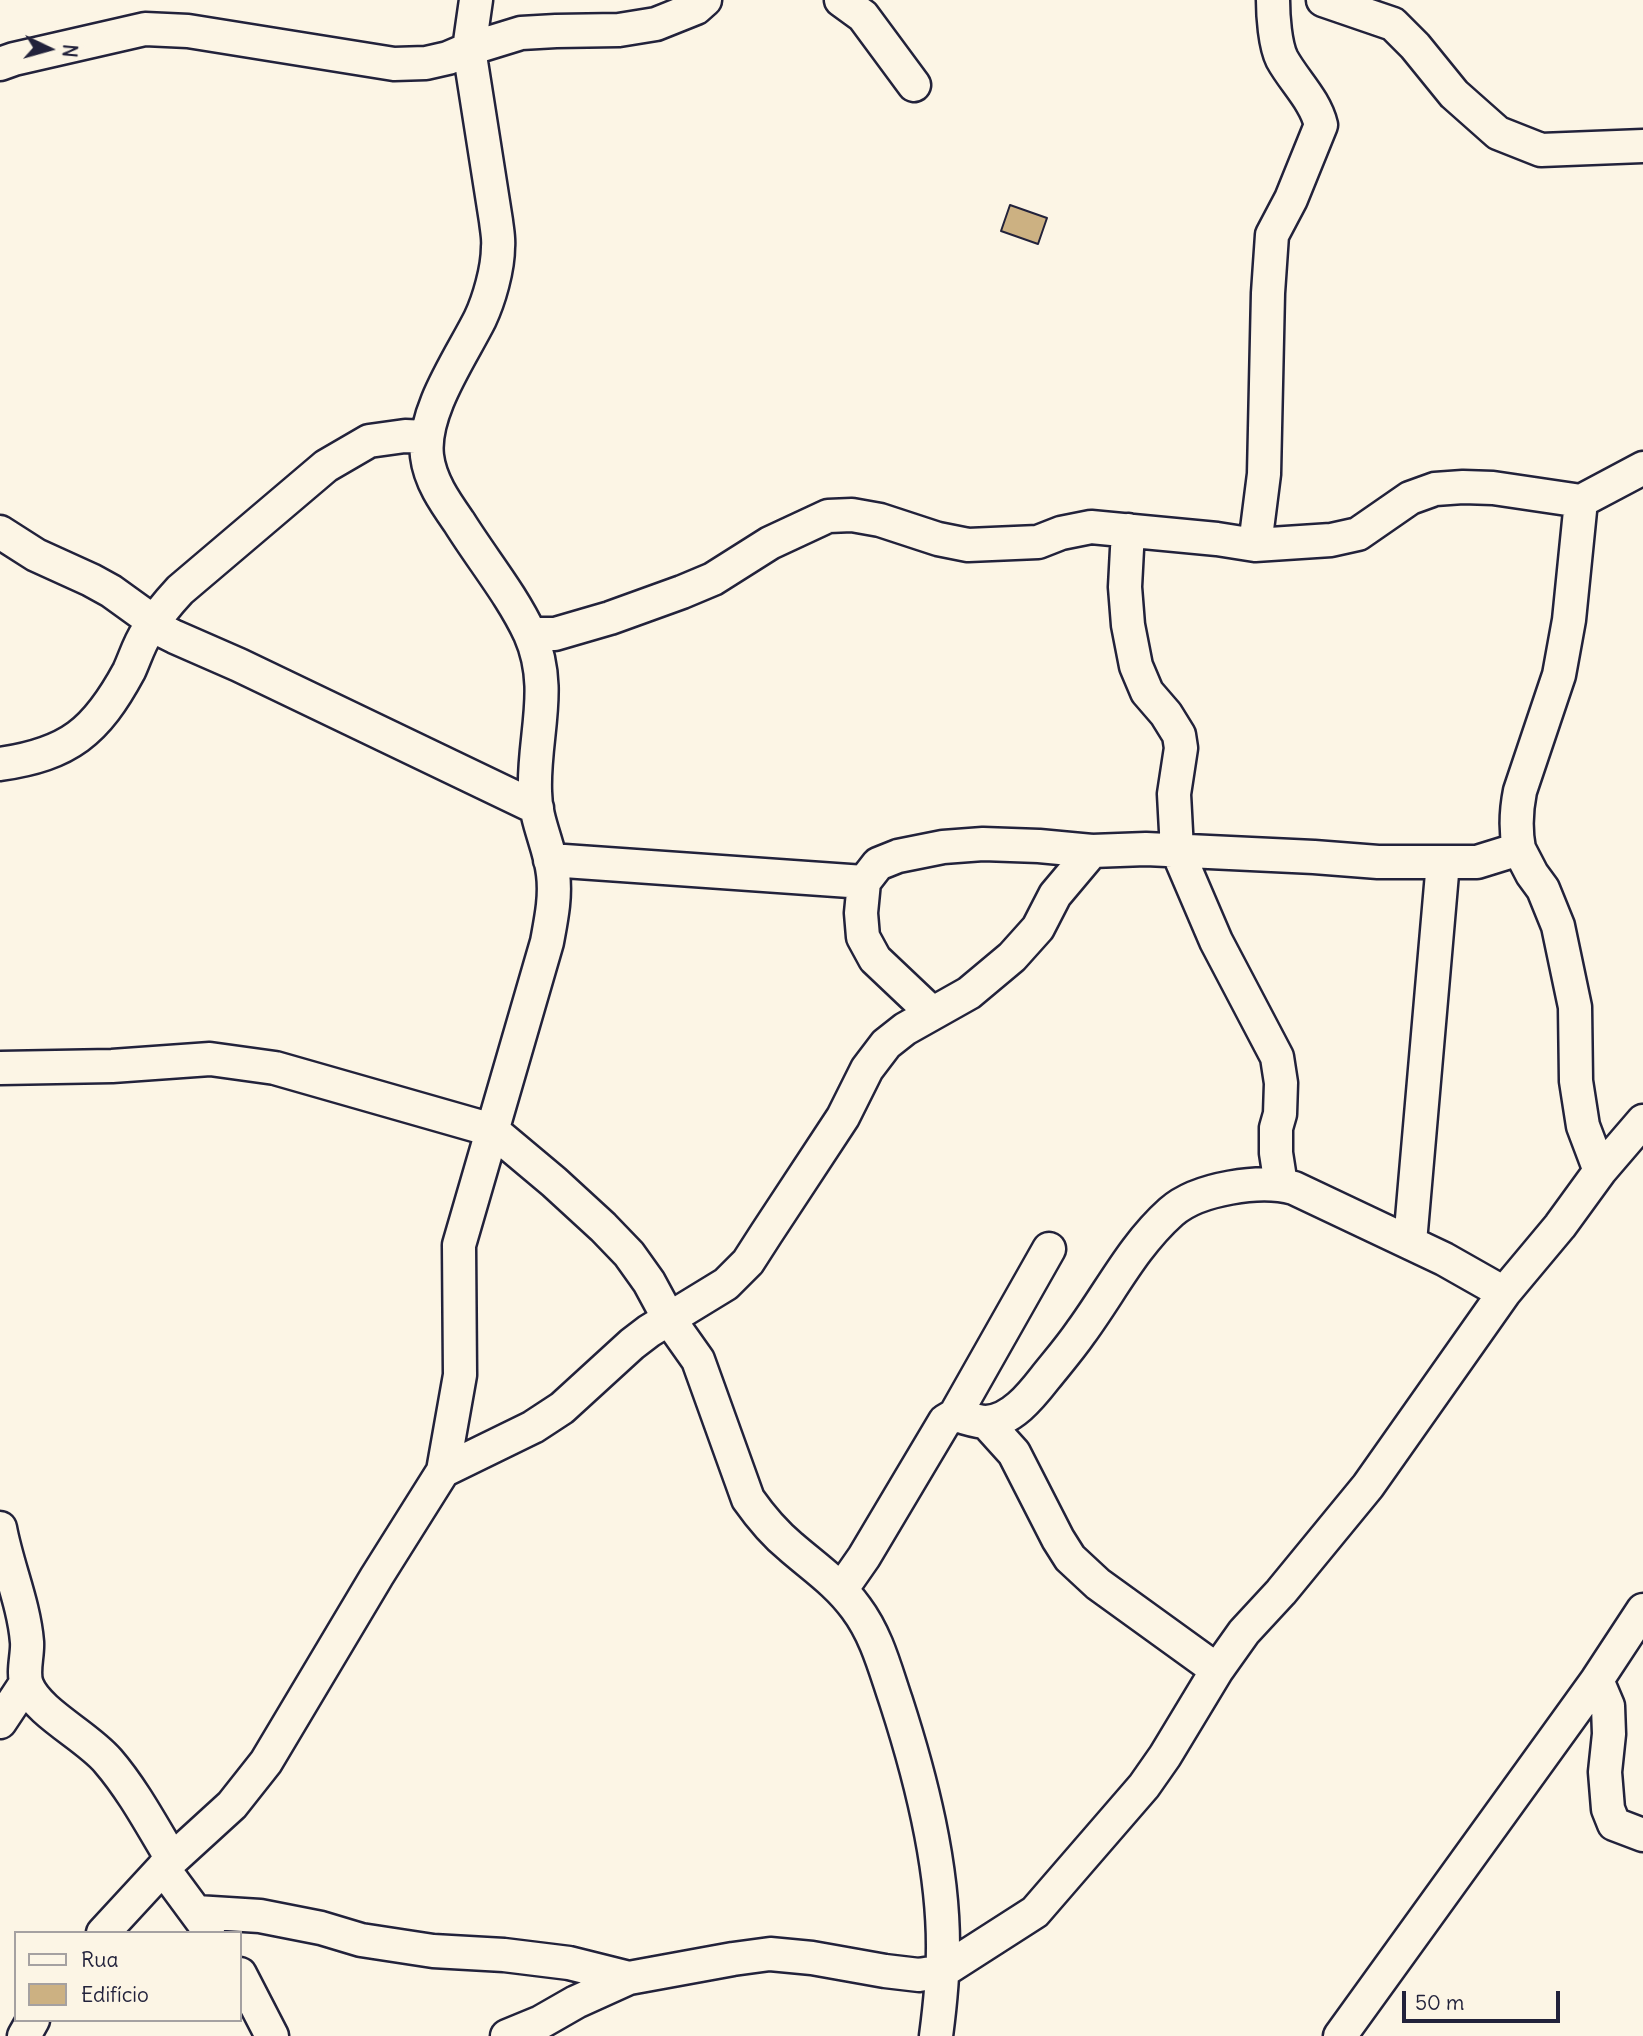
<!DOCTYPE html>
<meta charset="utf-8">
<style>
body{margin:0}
#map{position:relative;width:1643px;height:2036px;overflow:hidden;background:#fcf5e5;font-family:Delius,sans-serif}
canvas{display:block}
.legend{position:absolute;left:14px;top:1931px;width:228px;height:91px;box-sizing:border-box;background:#fcf5e5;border:2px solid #a5a1a1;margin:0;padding:9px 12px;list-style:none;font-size:21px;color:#22223b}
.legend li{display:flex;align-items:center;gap:14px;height:35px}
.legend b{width:35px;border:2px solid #a5a1a1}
.north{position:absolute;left:14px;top:14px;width:70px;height:70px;-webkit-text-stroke:5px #fcf5e5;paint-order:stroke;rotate:95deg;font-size:19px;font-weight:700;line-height:28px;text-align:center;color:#22223b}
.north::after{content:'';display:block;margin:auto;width:24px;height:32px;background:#22223b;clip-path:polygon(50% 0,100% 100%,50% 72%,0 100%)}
.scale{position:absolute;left:1402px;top:1991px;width:158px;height:32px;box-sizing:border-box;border:4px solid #22223b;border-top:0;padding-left:9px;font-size:21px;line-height:24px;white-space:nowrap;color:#22223b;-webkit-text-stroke:5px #fcf5e5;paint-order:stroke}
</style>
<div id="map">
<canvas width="1643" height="2036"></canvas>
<ul class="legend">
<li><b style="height:9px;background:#fcf5e5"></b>Rua</li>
<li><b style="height:19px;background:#ccb182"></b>Edifício</li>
</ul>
<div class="north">N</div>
<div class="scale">50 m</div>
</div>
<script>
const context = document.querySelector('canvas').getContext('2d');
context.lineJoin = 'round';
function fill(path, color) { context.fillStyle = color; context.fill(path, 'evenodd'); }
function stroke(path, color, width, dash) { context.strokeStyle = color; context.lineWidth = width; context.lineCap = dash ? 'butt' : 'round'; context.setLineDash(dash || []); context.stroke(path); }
const building = new Path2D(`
 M1010 205 1047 218 1038 244 1001 231Z`);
fill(building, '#ccb182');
stroke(building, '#22223b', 2);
const minor = new Path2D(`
 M841 0 863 16 914 85
 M1323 0 1393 24 1415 46 1454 94 1498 133 1541 150 1643 146
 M0 64 14 59 145 29 188 31 394 64 426 63 448 58 469 49 521 33 556 31 619 30 656 24 696 8 705 0
 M1128 530 1125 587 1128 625 1136 666 1147 692 1166 714 1179 735 1181 748 1174 794 1177 850 1216 941 1277 1057 1281 1083 1280 1114 1276 1128V1153L1281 1185
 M0 532 36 555 91 580 111 591 154 622 163 631 175 637 239 665 537 808
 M1255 545 1264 474 1268 293 1272 235 1291 199 1321 125C1315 100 1294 81 1282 59 1275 45 1273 16 1273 0
 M530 634H555L610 618 682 592 713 579 770 543 828 516 852 515 880 520 938 539 968 545 1038 542 1061 533 1091 527 1217 539 1255 545 1331 540 1358 534 1410 498 1435 489 1463 487 1493 488 1581 501 1643 468
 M0 764C69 754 96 732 129 671 135 658 139 644 147 632 157 616 168 603 180 590L326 466 369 441 405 436 427 437
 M1519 849C1515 828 1516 811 1520 791L1559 675 1569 620 1581 501
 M550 860 864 882
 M932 1013 875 959 863 937 861 913 864 882 878 864 898 856 943 847 983 844 1039 846 1092 851 1146 849 1314 857 1378 862H1477L1519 849 1532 874 1543 889 1558 926 1575 1007 1576 1081 1583 1126 1600 1171
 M0 1068 112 1066 210 1059 275 1068 492 1130 554 1182 603 1227 629 1254 649 1282 669 1319 698 1360 748 1499C760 1516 774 1533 791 1547 814 1567 838 1583 856 1608 877 1636 885 1669 896 1701 921 1778 943 1864 943 1946 943 1976 940 2006 936 2036
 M1410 1242 1443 862
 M955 1415 1049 1249
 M986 1422 1014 1453 1058 1539 1070 1558 1098 1584 1217 1670
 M443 1471 533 1427 562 1408 632 1344 649 1331 726 1284 748 1262 766 1234 843 1117 867 1069 886 1044 905 1029 969 993 1012 957 1038 928 1055 895 1092 851
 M0 1528C7 1566 24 1604 27 1642 28 1655 22 1672 27 1685 38 1713 87 1736 108 1761 133 1790 152 1826 172 1859
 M841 1590 864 1557 945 1421 955 1415C964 1417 977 1422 986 1422 1011 1421 1031 1396 1045 1378 1057 1363 1070 1348 1081 1332 1111 1291 1133 1246 1171 1212 1198 1188 1261 1179 1294 1188L1444 1259 1504 1293
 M1597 1680 1608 1706 1609 1734 1605 1772 1608 1809 1614 1824 1643 1835
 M0 1722 26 1683
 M163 1868 208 1929
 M196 1912 260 1916 321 1928 361 1940 433 1951 504 1955 569 1963 629 1978
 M103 1933 163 1868 232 1805 266 1762 377 1576 443 1471 460 1375 459 1245 547 942C551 920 556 897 553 874 550 846 535 821 535 791 533 736 554 688 530 634 512 595 482 559 459 522 445 502 430 481 427 456 422 412 461 357 480 319 489 300 498 269 498 247 499 239 497 230 496 221L469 49 476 0
 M240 1974 272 2036
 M24 2036 33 2020
 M507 2036 541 2022 576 2002 629 1978 733 1959 770 1954 812 1958 885 1971 919 1975 943 1971 1035 1912 1144 1786 1165 1756 1217 1670 1244 1632 1281 1592 1368 1486 1504 1293 1560 1226 1600 1171 1643 1121
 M1340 2036 1597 1680 1643 1610`);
stroke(minor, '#22223b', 37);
stroke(minor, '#fcf5e5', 32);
</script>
